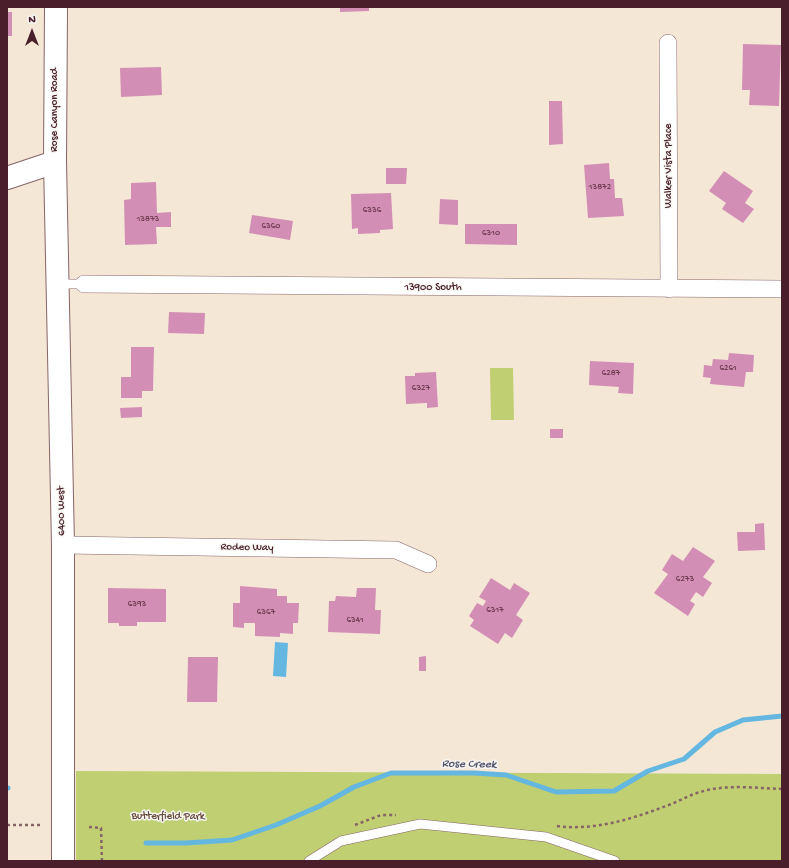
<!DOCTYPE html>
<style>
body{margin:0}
#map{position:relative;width:789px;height:868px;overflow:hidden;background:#f5e7d6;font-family:"Gochi Hand",sans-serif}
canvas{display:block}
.frame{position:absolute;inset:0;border:8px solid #4a1f2b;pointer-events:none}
.north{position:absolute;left:12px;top:12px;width:40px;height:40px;-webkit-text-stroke:3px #f6f6f2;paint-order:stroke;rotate:0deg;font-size:11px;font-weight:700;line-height:16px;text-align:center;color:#4a1f2b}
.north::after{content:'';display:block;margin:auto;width:14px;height:18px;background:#4a1f2b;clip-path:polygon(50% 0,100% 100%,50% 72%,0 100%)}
</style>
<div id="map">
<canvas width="789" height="868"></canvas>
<div class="frame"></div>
<div class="north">N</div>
</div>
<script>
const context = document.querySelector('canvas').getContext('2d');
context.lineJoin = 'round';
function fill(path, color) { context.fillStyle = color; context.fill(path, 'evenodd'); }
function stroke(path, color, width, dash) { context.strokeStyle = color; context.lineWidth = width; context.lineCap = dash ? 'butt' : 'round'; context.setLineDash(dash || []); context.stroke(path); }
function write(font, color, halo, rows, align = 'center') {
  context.font = font + ' "Gochi Hand",sans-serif'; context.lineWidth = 3; context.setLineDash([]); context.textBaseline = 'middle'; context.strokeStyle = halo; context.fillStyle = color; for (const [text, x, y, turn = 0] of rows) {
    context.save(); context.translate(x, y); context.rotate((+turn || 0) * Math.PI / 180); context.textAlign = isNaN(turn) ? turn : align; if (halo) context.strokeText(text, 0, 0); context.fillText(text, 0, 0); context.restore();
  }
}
fill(new Path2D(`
 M490 368H513L514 420H491Z
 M76 771 782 774V861H76Z`), '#bfcf72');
fill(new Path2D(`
 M275 642 288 643 286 677 273 676Z`), '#64b7e0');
stroke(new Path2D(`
 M7 788H8
 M146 843H186L232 840 276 825 320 806 354 787 391 773H474L506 775 556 792 614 791 648 771 684 759 715 732 743 720 782 716`), '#64b7e0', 5);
fill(new Path2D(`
 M340 7H369V11L340 12Z
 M7 12H12V36H7Z
 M743 44 781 45 779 106 749 105 750 90H742Z
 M161 67 162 95 121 97 120 68Z
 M549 101H562L563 144 549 145Z
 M609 163 610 179H614L615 198H622L624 216 588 218 584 165Z
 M386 168H407L406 184H386Z
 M724 171 753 191 745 203 754 209 743 223 722 209 726 203 709 191Z
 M156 182 157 213 171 212V227H156L157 244 125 245 124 200 131 199V183Z
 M391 193 393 229 380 230V233L358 234V228L352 229 351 194Z
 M440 199 458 200V225L439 224Z
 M252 215 293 221 290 240 249 233Z
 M465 224H517V245L465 244Z
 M169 312 205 313 204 334 168 333Z
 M131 347H154L153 391H142V398H121V377H131Z
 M729 353 754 355 753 372H746L744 387 710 384 711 378 703 377 704 365 712 366 713 359 728 360Z
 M590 361 634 363 633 394 618 393 619 387 589 385Z
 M436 372 438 407 427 408V403L406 404 405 376H415V373Z
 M142 407V417L121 418 120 408Z
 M550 429H563V438H550Z
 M764 523 765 550 738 551 737 532H755V524Z
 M693 547 715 561 703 577 712 583 703 597 696 592 690 601 695 604 688 616 654 593 668 574 662 570 672 554 683 561Z
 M491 578 510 590 514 583 530 593 516 615 523 620 512 638 505 633 498 644 470 626 474 620 469 616 477 603 483 606 486 601 479 597Z
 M240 586 277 589V596H287V603H299L298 623H293V634L280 633V637L255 636V623H244V628L233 627V603H240Z
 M108 588 166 589V622H137V626H119V623H108Z
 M357 588H376L375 610H381L380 634 328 632 329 601H335L336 596 356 597Z
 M426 656V671H419V657Z
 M188 657H218L217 702H187Z`), '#d38eb5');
const lane = new Path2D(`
 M58 284H84
 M309 861 341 841 420 824 546 837 615 861`);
const street = new Path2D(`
 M668 43 669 289
 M84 284 782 289
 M63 545 396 550 428 564`);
const secondary = new Path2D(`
 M56 7 55 162 63 545V861
 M7 178 55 162`);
stroke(lane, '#866567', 10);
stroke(street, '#866567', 18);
stroke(secondary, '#866567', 24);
stroke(new Path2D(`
 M7 825H42
 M355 825 381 815H396
 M557 826C594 831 632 819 666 806 678 802 689 795 700 792 726 784 755 788 782 789
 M89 827 101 828 102 861`), '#866567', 2.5, [3, 3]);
stroke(lane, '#fff', 9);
stroke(street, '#fff', 17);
stroke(secondary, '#fff', 22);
write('9px', '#6c3b4e', null, [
 ["13872",600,188],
 ["6336",372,211],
 ["13873",148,220],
 ["6360",271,227],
 ["6310",491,234],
 ["6261",728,369],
 ["6287",611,374],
 ["6327",421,389],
 ["6273",685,580],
 ["6393",137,605],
 ["6317",495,611],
 ["6367",266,613],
 ["6341",355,621]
]);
write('11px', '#4a1f2b', '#f6f6f2', [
 ["Rose Canyon Road",55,110,-90],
 ["Walker Vista Place",669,166,-90],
 ["13900 South",433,288],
 ["6400 West",62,511,-91],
 ["Rodeo Way",247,548,1]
]);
write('11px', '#674b3d', '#f6f6f2', [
 ["Butterfield Park",168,817]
]);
write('italic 12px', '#53546a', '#f6f6f2', [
 ["Rose Creek",469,765,1]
]);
</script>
